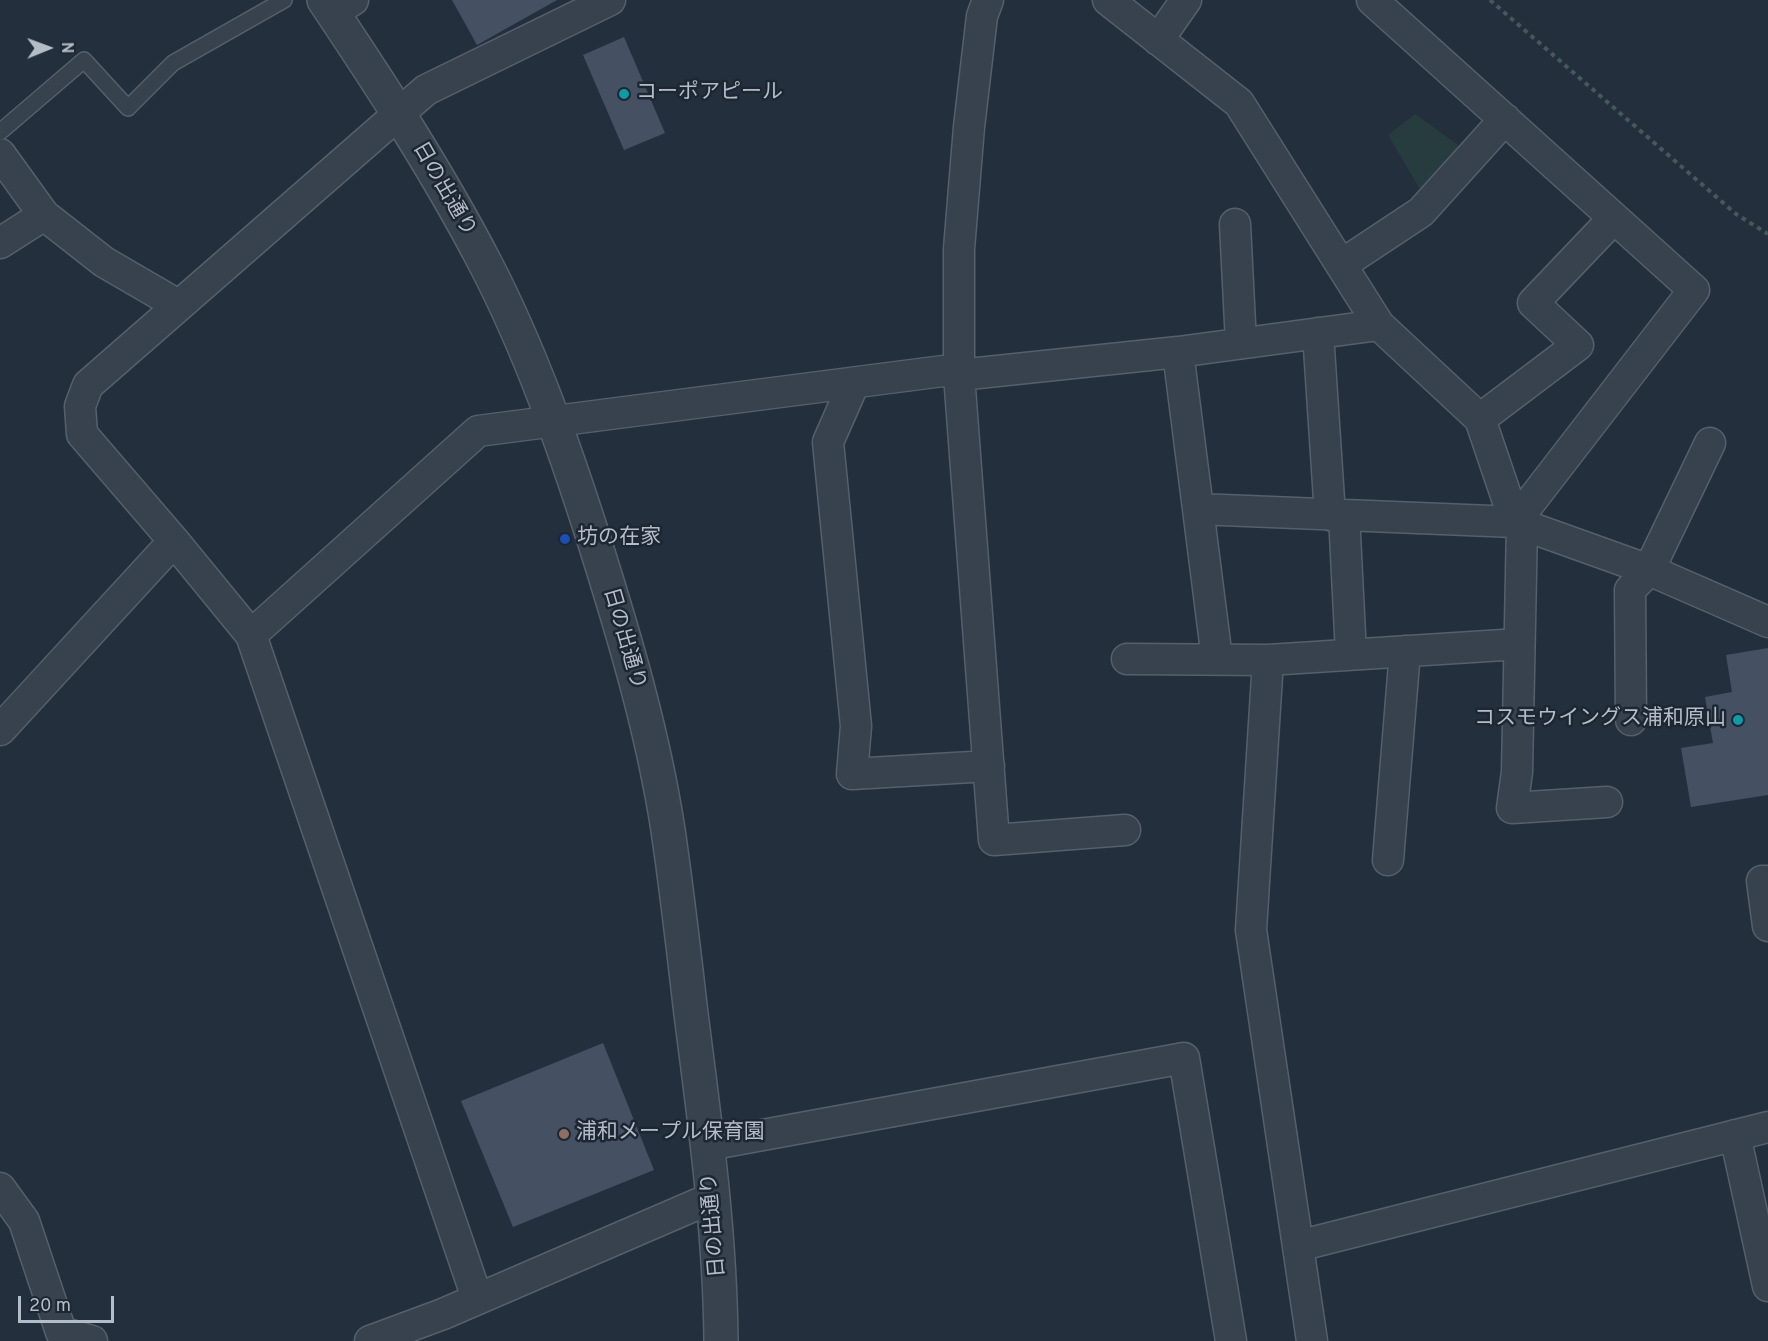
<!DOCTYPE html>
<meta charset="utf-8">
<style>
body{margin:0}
#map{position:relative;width:1768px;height:1341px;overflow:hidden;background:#242f3e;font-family:Overpass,sans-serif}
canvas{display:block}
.north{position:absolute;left:18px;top:18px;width:60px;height:60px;-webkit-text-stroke:4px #1d2633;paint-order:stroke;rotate:89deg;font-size:16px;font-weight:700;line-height:24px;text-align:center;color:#b4bcc9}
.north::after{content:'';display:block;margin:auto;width:21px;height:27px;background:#b4bcc9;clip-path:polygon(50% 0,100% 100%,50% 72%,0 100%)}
.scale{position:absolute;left:18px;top:1296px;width:96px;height:27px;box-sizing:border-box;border:3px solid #b4bcc9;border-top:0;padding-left:8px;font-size:18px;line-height:21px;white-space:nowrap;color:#b4bcc9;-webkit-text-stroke:4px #1d2633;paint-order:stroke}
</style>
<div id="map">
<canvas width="1768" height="1341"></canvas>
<div class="north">N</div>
<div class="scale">20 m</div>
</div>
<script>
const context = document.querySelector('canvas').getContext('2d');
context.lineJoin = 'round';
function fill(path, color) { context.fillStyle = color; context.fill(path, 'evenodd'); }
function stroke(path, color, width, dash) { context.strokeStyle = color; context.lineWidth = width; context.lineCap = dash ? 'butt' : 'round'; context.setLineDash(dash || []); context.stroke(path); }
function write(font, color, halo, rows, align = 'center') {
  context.font = font + ' Overpass,"Noto Sans JP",sans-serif'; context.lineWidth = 5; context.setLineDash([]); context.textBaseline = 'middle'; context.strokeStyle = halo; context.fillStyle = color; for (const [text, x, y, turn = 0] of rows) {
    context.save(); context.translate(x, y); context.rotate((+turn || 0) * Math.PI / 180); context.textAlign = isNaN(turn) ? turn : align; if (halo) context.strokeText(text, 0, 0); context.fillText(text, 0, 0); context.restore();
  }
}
fill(new Path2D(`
 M1415 114 1461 147 1421 191 1388 135Z`), '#263c3f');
fill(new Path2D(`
 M452 0H557L477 45Z
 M624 37 665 133 624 150 583 55Z
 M1768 648V795L1691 807 1681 748 1713 743 1705 697 1732 692 1726 655Z
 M603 1043 654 1170 513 1227 461 1101Z`), '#455162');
const service = new Path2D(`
 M0 132 84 60 128 108 173 63 284 0`);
const minor = new Path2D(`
 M988 0 982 16 969 127 959 249V375L994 840 1125 830
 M1108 0 1239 103 1379 325 1480 419 1515 522 1649 570 1768 622
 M332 13 353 0
 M1158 40 1186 0
 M0 154 44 215
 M1235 224 1241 343
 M0 243 44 215 104 262 178 305
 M1341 265 1421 212 1505 119
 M1318 333 1330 515
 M1178 352 1198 509 1515 522 1694 290 1372 0
 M854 383 828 442 856 726 852 774 989 766
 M1480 419 1578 345 1533 303 1614 218
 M1198 509 1217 659
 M1344 515 1351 654
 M1522 524 1517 772 1512 808 1607 802
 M174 541 82 434 80 406 88 385 426 90 610 0
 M251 635 477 1298
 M1127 659 1268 660 1519 644
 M1268 660 1251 930 1312 1341
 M1631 720 1630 590 1649 570 1710 443
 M0 730 174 541 251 635 478 431 943 371 959 375 1178 352 1379 325
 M1388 860 1405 651
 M1768 881H1762L1768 926
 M1735 1135 1768 1286
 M708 1145 1184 1058 1231 1341
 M0 1188 24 1221 61 1332 92 1341
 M1298 1246 1768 1127
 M370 1341 443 1314 714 1197`);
const tertiary = new Path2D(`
 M324 0C381 85 437 171 484 261 530 349 564 446 594 540 624 635 653 732 668 830 677 891 684 953 691 1014 705 1123 720 1231 721 1341`);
stroke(service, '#565f6c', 18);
stroke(minor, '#565f6c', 33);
stroke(tertiary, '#565f6c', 36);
stroke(new Path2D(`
 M1490 0 1736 214 1768 234`), '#44595c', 4, [4.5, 4.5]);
stroke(service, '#38414e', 15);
stroke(minor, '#38414e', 30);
stroke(tertiary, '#38414e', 33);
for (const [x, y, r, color] of [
 [624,94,6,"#0f9aa8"],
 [565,539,6,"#1a4fb4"],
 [1738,720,6,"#0f9aa8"],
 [564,1134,6,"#8d6e63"]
]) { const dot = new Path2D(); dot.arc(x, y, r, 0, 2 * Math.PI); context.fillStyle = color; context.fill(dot); stroke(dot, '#1d2633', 2); }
write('21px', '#b4bcc9', '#1d2633', [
 ["コーポアピール",636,94],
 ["坊の在家",577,539],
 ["コスモウイングス浦和原山",1726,720,"right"],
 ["浦和メープル保育園",576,1134]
], 'left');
write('21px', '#b4bcc9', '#1d2633', [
 ["日の出通り",443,190,60],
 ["日の出通り",623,639,74],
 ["日の出通り",715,1225,-95]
]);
</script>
